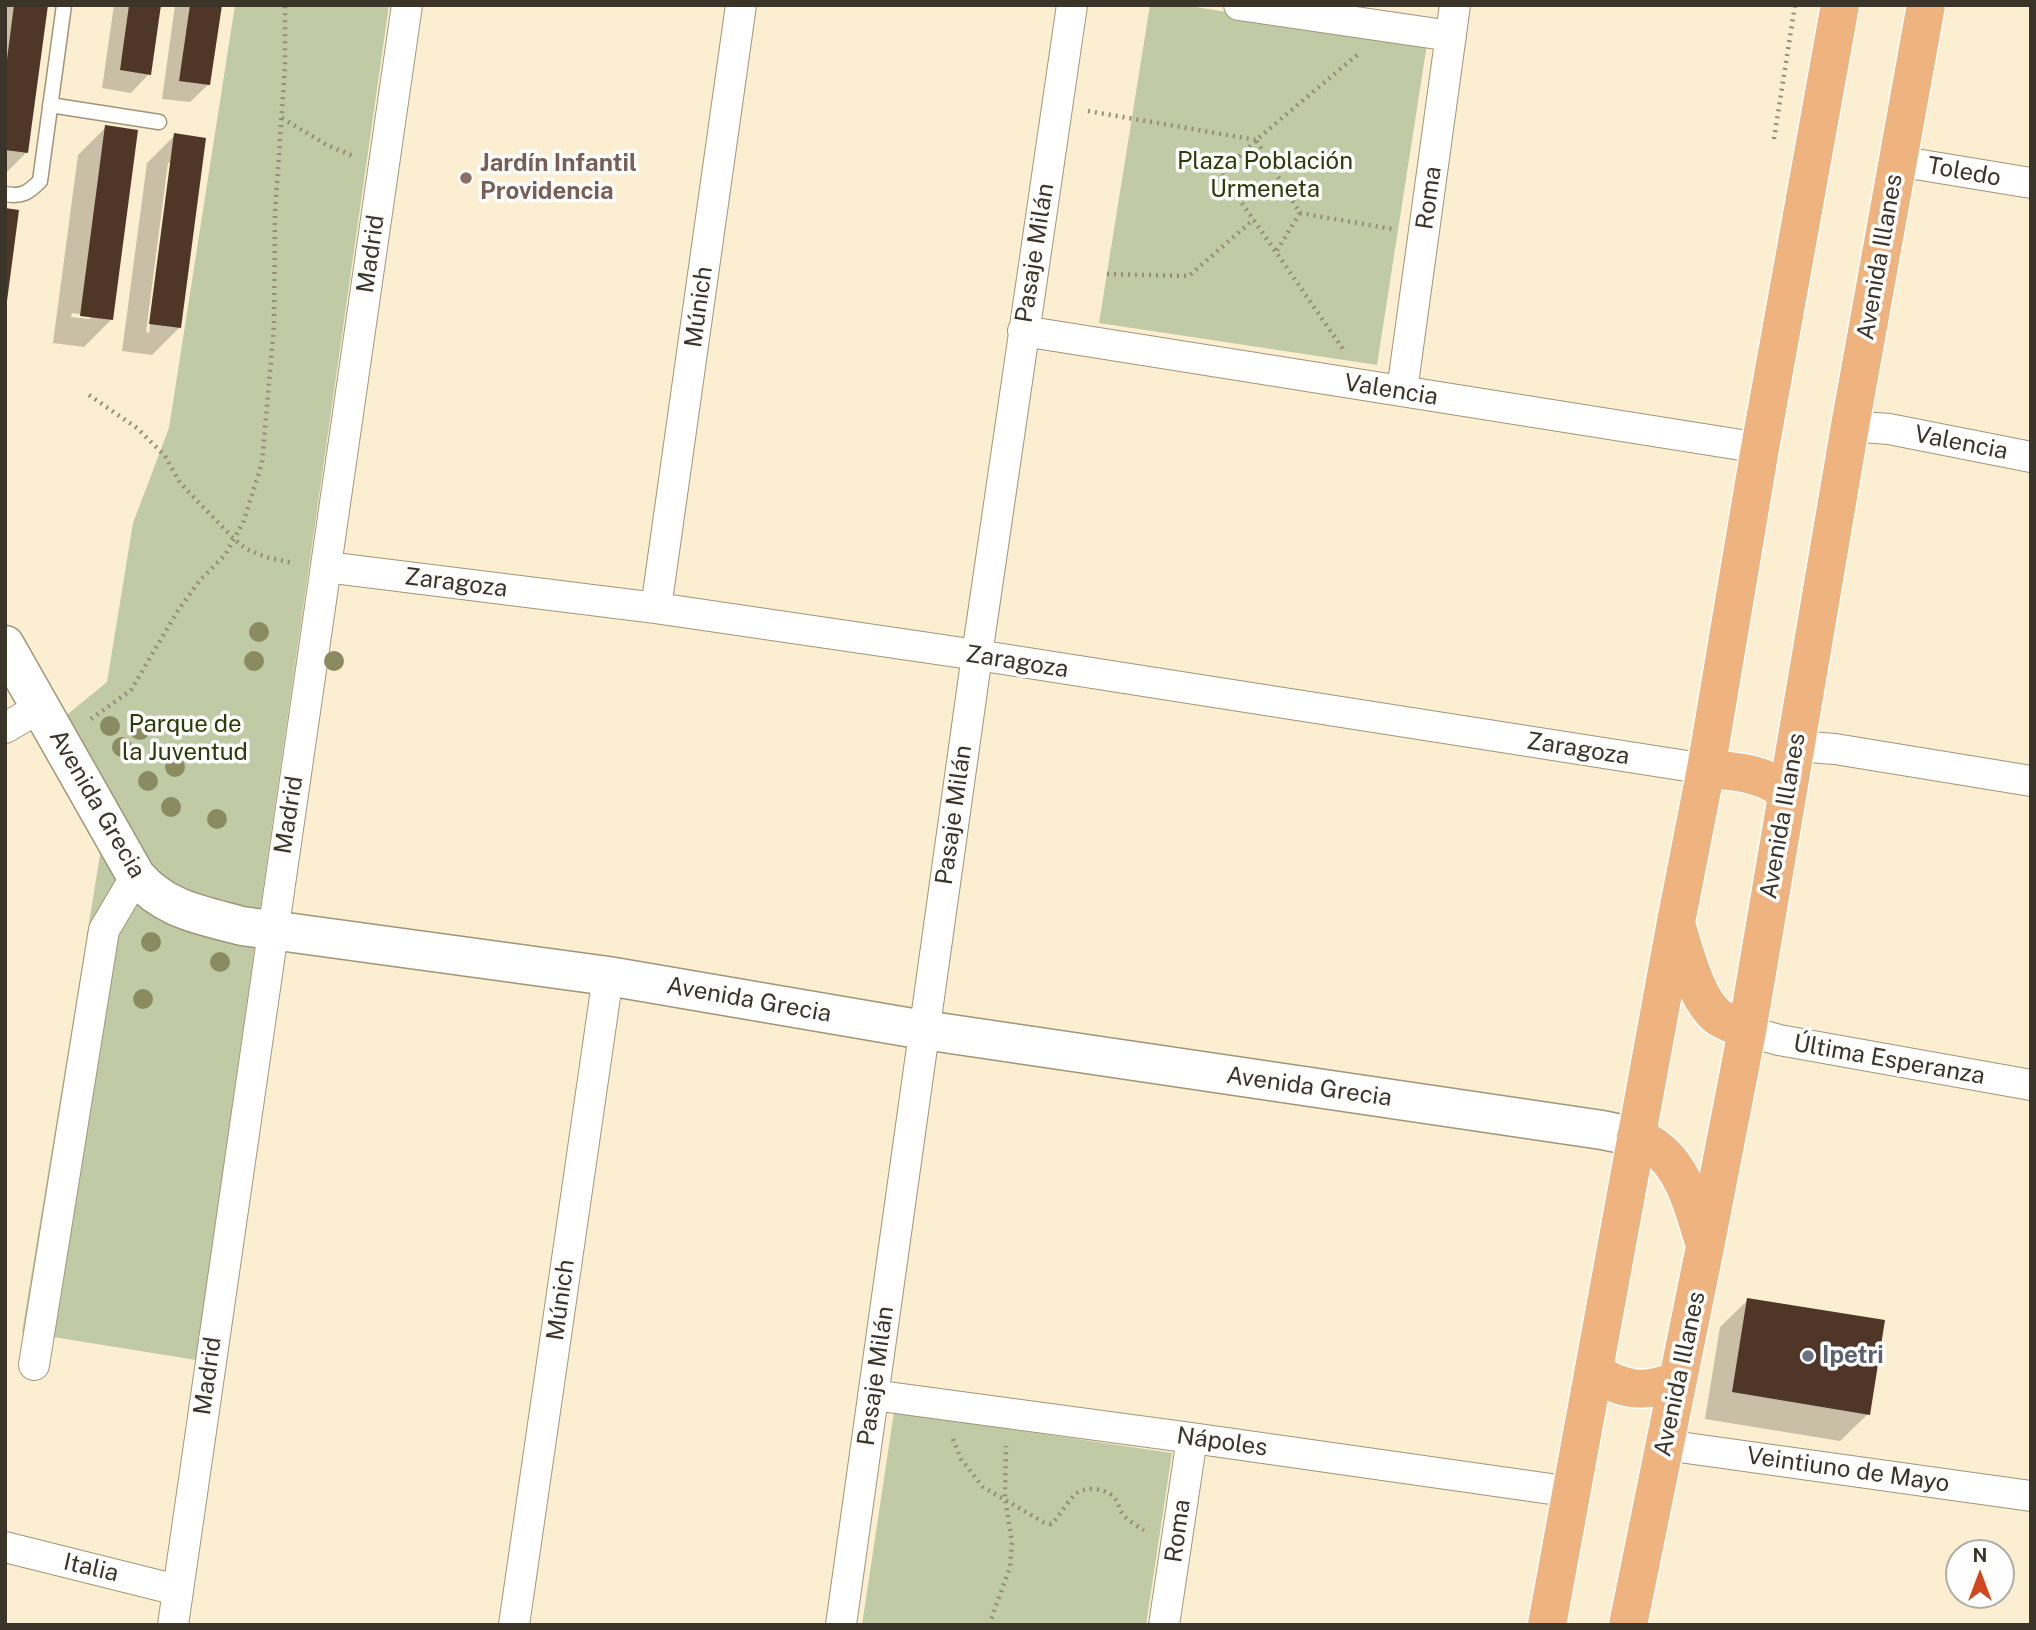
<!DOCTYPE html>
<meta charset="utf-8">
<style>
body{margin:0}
#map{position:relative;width:2036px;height:1630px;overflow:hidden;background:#fcefd1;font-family:"Public Sans",sans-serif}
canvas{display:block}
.frame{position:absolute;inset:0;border:7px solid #3a3429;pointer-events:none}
.north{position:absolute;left:1945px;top:1539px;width:70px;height:70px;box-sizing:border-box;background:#fefefe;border:2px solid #b0ada9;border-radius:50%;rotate:0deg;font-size:19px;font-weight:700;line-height:28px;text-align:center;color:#3a3429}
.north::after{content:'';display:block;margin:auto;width:24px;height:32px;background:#d1481f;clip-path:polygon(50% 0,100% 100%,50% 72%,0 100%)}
</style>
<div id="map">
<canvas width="2036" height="1630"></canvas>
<div class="frame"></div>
<div class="north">N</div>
</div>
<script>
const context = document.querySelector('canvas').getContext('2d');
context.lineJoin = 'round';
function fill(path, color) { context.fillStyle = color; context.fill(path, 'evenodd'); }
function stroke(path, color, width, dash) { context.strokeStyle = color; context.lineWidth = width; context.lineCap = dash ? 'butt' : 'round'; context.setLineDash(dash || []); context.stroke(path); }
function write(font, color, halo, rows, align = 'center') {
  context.font = font + ' "Public Sans",sans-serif'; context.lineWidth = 7; context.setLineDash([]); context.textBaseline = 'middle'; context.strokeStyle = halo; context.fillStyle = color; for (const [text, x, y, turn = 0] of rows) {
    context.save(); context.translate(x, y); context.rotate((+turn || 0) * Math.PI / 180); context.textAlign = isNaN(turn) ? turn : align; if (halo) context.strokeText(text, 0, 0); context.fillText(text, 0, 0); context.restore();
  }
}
fill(new Path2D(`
 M235 5H389L196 1360 22 1332 109 800 63 718 107 682 133 523 169 428Z
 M1150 5H1183L1427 44 1377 365 1099 323Z
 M894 1412 1172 1453 1146 1625H862Z`), '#c0cba5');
fill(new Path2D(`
 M5 5H46L27 152 5 174Z
 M114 5H159L149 74 131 93 102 88Z
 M175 5H220L209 84 190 102 162 99Z
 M106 127 111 320 84 347 53 343 78 155ZM72 313 90 316V319L71 317Z
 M175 135 180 327 152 355 122 351 147 163ZM168 163H172L149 333 146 332Z
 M1748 1300 1868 1414 1840 1441 1705 1419 1720 1327Z`), '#0003');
fill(new Path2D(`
 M14 5H48L28 153 5 150V75Z
 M129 5H161L151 75 120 70Z
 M190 5H222L210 85 179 81Z
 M105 125 138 130 113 320 80 316Z
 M174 133 206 138 181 328 149 324Z
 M5 208 19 210 7 301H5Z
 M1747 1298 1885 1320 1870 1415 1732 1392Z`), '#4f3627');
const lane = new Path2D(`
 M50 105 159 122
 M5 194C22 197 28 193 40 181L64 5`);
const street = new Path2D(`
 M1239 5 1451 36
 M1897 161 2031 183
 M1023 331 1760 448
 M1402 391 1455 5
 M1850 426 1889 429 2031 457
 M326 567 656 608 977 655 1706 769
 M656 608 741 5
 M5 728 41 707
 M1795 746 1835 749 2031 781
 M1747 1031 1779 1040 2031 1085
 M34 1365 104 930 136 876
 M873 1395 1192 1438 1572 1492
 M1665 1445 2031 1496
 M5 1547 177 1590
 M173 1625 407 5
 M514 1625 608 976
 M841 1625 977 655 1072 5
 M1164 1625 1192 1438`);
const secondary = new Path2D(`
 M5 645 136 876C165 910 201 915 242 926L608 976 924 1030 1602 1130 1636 1137`);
const primary = new Path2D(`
 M1706 769C1736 771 1763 773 1787 792
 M1676 924C1684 950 1696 999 1717 1016 1725 1022 1738 1026 1747 1031
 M1636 1137C1643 1141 1650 1143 1656 1148 1686 1170 1694 1212 1705 1245
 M1594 1372C1623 1391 1645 1394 1678 1380
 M1547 1625 1676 922 1706 769 1760 448 1840 5
 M1628 1625 1705 1247 1747 1031 1850 426 1926 5`);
stroke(lane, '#a19579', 17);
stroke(street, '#a19579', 32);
stroke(secondary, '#a19579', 41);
stroke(primary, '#fff', 41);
stroke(new Path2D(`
 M1357 55 1256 140 1300 213 1392 229
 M1088 111 1256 140
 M282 118 327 145 353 156
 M1774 139 1795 5
 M1256 141 1221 173 1276 252
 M1300 213 1276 252 1343 349
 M1107 274 1189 276 1254 219
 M89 395 137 428 165 456 180 483 234 539 246 549 266 557 293 563
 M91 719 131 690 177 612 200 580 225 555 243 523 262 463 274 326 275 213 285 66V5
 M953 1439 961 1459 983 1487 1043 1522 1051 1524C1061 1515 1067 1501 1077 1493 1085 1487 1101 1488 1110 1494 1117 1498 1118 1506 1122 1513 1127 1520 1137 1526 1144 1530
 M989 1625 1010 1567 1012 1542 1005 1498 1006 1446`), '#968d79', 4.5, [2, 5]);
stroke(lane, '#fff', 14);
stroke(street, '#fff', 30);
stroke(secondary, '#fff', 38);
stroke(primary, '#eeb37e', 38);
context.fillStyle = '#8b8b62';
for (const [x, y] of [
 [259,632],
 [254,661],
 [334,661],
 [110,726],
 [140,730],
 [122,747],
 [175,767],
 [148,781],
 [171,807],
 [217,819],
 [151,942],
 [220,962],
 [143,999]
]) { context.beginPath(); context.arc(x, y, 10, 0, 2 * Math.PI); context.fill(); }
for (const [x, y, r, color] of [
 [466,178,7,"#8d6e63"],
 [1808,1356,7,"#6b7280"]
]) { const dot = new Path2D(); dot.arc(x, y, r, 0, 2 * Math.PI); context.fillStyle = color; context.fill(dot); stroke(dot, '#fefefe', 2.5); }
write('24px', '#2f3907', '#fefefe', [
 ["Plaza Población",1265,162],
 ["Urmeneta",1265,190],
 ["Parque de",185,725],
 ["la Juventud",185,753]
]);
write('bold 24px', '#785e54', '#fefefe', [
 ["Jardín Infantil",480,164],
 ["Providencia",480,192]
], 'left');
write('24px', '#3a3429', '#fefefe', [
 ["Toledo",1964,172,10],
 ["Roma",1429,198,-82],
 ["Pasaje Milán",1035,253,-81],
 ["Madrid",371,254,-82],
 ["Avenida Illanes",1880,257,-80],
 ["Múnich",699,307,-82],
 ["Valencia",1391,390,9],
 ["Valencia",1961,443,11],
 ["Zaragoza",456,583,7],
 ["Zaragoza",1017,662,9],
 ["Zaragoza",1578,749,9],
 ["Avenida Grecia",97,804,60],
 ["Madrid",289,815,-81],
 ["Pasaje Milán",954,815,-82],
 ["Avenida Illanes",1783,816,-80],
 ["Avenida Grecia",749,1000,10],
 ["Última Esperanza",1889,1060,10],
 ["Avenida Grecia",1309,1087,8],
 ["Múnich",561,1300,-82],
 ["Avenida Illanes",1680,1374,-78],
 ["Madrid",208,1376,-82],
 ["Pasaje Milán",876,1376,-82],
 ["Nápoles",1222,1442,8],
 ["Veintiuno de Mayo",1848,1470,8],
 ["Roma",1178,1531,-82],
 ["Italia",91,1568,13]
]);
write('bold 24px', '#5b616d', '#fefefe', [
 ["Ipetri",1822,1356]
], 'left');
</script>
